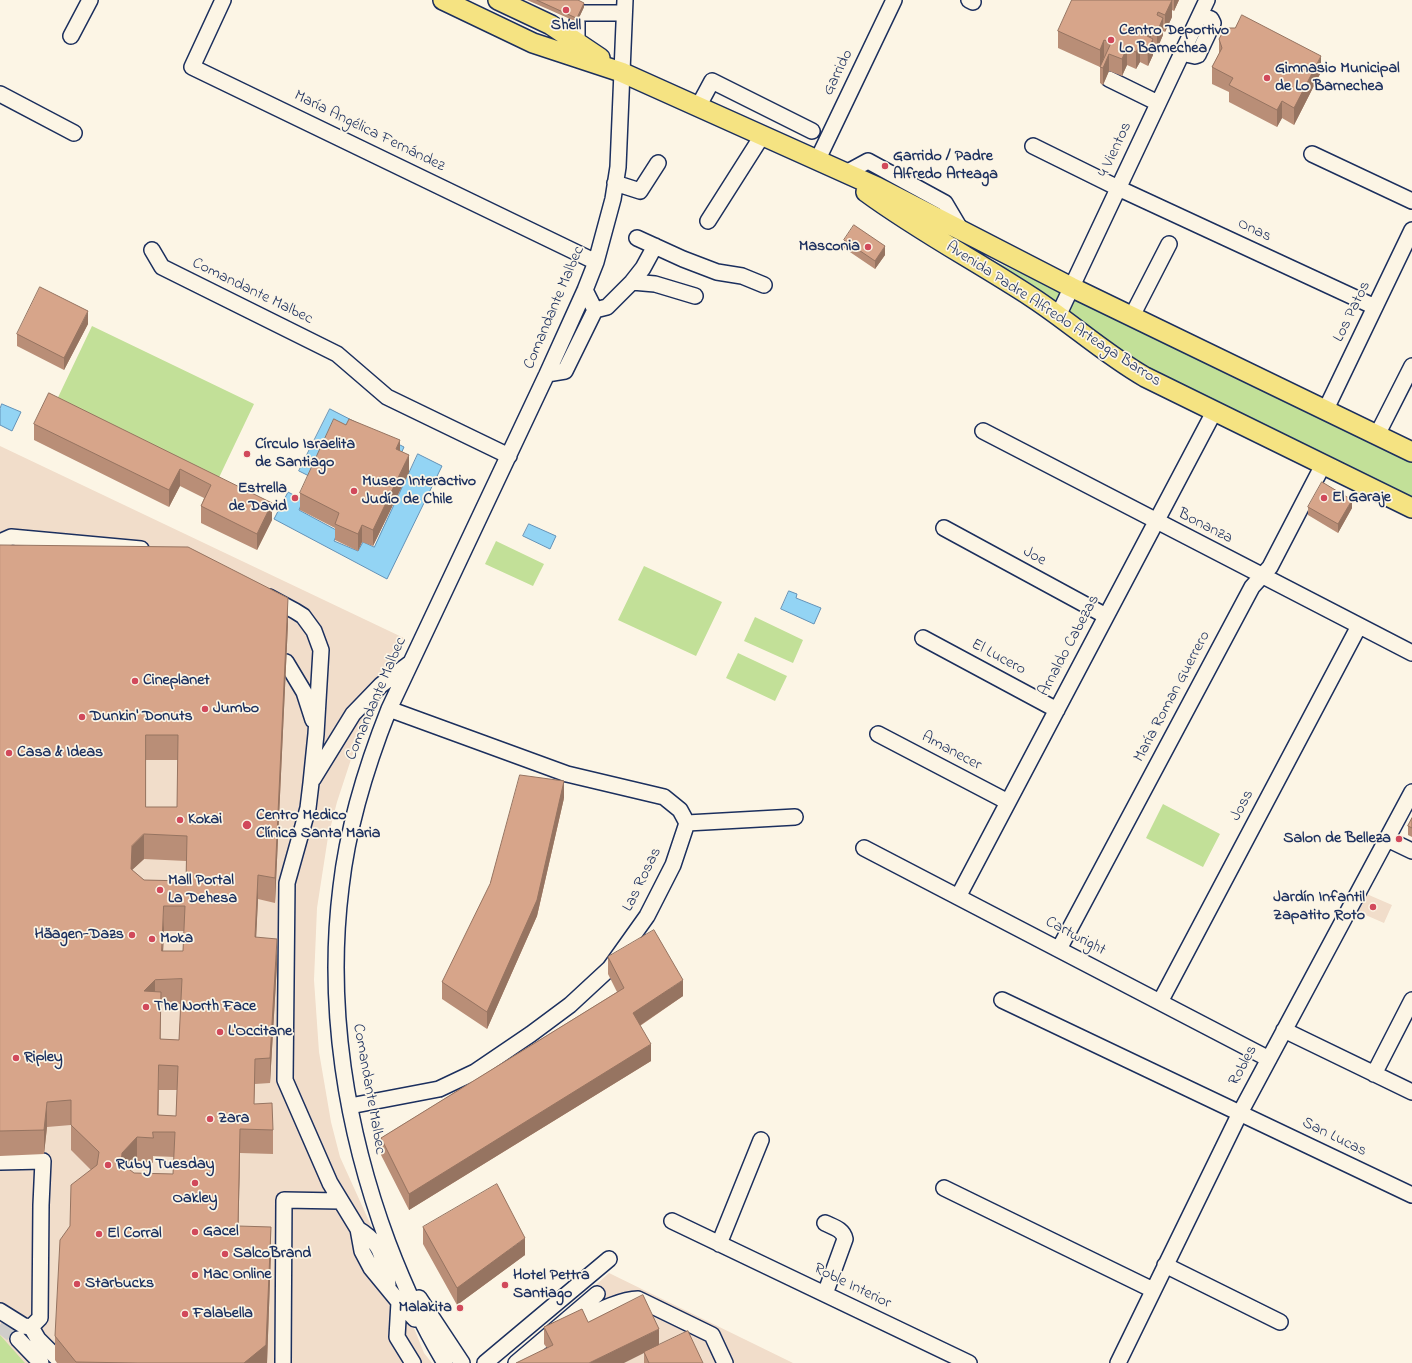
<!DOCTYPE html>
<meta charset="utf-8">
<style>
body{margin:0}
canvas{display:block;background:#fcf5e5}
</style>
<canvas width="1412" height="1363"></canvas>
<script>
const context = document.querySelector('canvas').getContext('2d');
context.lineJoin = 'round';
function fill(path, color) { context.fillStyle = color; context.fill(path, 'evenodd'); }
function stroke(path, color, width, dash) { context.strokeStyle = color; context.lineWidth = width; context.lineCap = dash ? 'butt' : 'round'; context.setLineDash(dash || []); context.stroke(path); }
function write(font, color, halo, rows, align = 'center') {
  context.font = font + ' "Indie Flower",sans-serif'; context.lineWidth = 3.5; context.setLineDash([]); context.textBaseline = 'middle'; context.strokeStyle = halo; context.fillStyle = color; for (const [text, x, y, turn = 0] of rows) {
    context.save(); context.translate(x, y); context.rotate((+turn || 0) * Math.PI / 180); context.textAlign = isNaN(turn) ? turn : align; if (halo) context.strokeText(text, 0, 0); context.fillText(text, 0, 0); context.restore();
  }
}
fill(new Path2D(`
 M0 446 406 639 389 670 373 702 359 735 337 802 328 837 317 908 314 980 319 1052 331 1122 340 1157 388 1263 424 1353 432 1363H0Z
 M1362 892 1392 905 1384 923 1354 910Z
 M609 1273 793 1363H510Z`), '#f1ddca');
fill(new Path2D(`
 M961 246 1139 327 1412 461V499L1112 350Z
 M92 326 254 404 214 488 52 410Z
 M496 541 544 564 533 586 485 564Z
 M644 566 722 602 696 656 618 620Z
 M755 617 803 640 793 663 744 641Z
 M738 653 787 676 775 701 726 678Z
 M1163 804 1220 834 1203 867 1146 838Z
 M0 1335 25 1363H0Z`), '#c2e098');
const water = new Path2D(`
 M2 404 21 412 12 431 0 425V409Z
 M330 409 404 447 400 456 313 478 299 471Z
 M418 454 442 466 387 579 274 519 288 492 303 500 299 510 338 531 334 541 358 551 363 542 374 547Z
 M529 524 556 536 550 549 523 536Z
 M789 591 797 594 796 598 821 608 814 624 781 609Z`);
fill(water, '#93d4f4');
stroke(water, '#6392b8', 1);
stroke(new Path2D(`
 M0 1325 18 1339`), '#cfcdca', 15, [15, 8]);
const minor = new Path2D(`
 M223 0 192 67 596 262
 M969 0 973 2
 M582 13H624
 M577 22V43
 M71 36 90 0
 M1181 53 1195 56 1198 55 1213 23 1211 19 1200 15
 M1109 79 1158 103
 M0 94 74 133
 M698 107 712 81 812 131
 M1033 146 1118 188 1375 307
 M1312 154 1412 201
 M817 161 894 0
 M846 173 868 161 945 203 961 230
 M615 183 640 191 658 163
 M708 221 762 136
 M637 238 683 259 717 272 742 276 764 285
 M152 250 162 267 337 354 387 397 509 456
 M632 282 655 284 695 296
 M585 290 595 310 607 307 632 282 643 268 655 246
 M1058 316 1207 0
 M1132 316 1169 244
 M547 374 565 371 595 310
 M1326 409 1412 230
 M983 431 1412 653
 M1377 435 1412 366
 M944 528 1106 616
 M0 542 11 537 141 549
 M269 597 295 611 303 616 314 631 321 650 316 734 311 783 308 808 287 883 285 1080 330 1183 358 1229 362 1251 371 1268 399 1302 415 1319
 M923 638 1057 710
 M286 662 304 692 313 720
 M878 734 1008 802
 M313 779 353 714 381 685 409 664
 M687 823 795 817
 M1387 839 1412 851
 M864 848 1269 1059
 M958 897 1214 412
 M1059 949 1252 587 1270 567 1323 465
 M1002 1000 1412 1195
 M1160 1002 1359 626
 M1284 1030 1412 1092
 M1374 1074 1412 1000
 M350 1106 439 1089 475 1072 531 1034 570 1005 610 968 647 916 673 865 687 823 680 810 664 797 567 774 389 709
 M0 1162 43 1161 41 1205 40 1318 31 1327 24 1326 0 1311
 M944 1188 1153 1290
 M672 1221 969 1363
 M825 1223C833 1227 843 1229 845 1239L825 1294
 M358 1229C365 1233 372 1239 377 1246 382 1253 387 1276 388 1285
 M719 1244 761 1140
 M1165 1265 1280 1322
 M419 1298 462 1363
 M399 1302 397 1337 413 1363
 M567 1326C587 1317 618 1299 638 1299L712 1335 725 1363
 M31 1327 38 1339 62 1363
 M18 1339 41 1363
 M283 1363 284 1200 340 1201
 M445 1363C422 1325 404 1285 388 1243 346 1130 326 1007 341 887 348 825 366 767 389 709L547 374 585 290 596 262 613 199 618 167 625 0
 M485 1363 609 1259
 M516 1363 597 1294
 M1118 1363 1240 1113 1412 792`);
const major = new Path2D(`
 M443 0 533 43 621 72 877 187 1071 287 1412 452
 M498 0 551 25 600 58
 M866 192C919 231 978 262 1033 298 1071 323 1105 354 1145 377L1412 508`);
stroke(minor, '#1b2f5e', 18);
stroke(major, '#1b2f5e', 22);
stroke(minor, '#fcf5e5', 15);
stroke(major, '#f5e382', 19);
fill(new Path2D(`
 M527 0H578L584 7 577 22Z
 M1072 0H1179L1174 11 1172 10V17L1165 32 1163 31V35L1157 49 1153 46V55L1148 66 1140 62 1136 69 1127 65 1122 76 1109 71 1103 85 1100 83V67L1058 48V31Z
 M1219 39 1321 72 1294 125 1282 118 1277 127 1229 102V92L1212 84V67L1219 54Z
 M844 240 885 255 875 269 844 248Z
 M88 324 64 370 17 346V334Z
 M49 393 272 520 257 550 201 523V506L204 498 180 486 169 507 34 440V424Z
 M400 451 409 472 373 546 362 542 358 551 335 540V528L300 510V493Z
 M1308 507 1352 508 1338 533 1308 515Z
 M0 545 288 623 275 903 258 899 256 937 277 964 270 1083 255 1084 254 1104 273 1130V1154L240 1153 238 1226 271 1252 267 1363H57L55 1360V1336L70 1226 91 1170 71 1150V1125L47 1127 44 1154 0 1156ZM146 760H178L177 807H146ZM144 859 186 861V881L144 880 132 870ZM164 931H184L183 951H163ZM161 1004H181L179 1040 160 1039ZM159 1090H177L176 1116 158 1115ZM153 1156 174 1157 173 1174 134 1173 129 1170 137 1161 153 1163Z
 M564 798 537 916 487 1029 442 999V982Z
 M1412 818V837L1408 835V826Z
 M608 957 683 996 640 1026 651 1061 409 1210 381 1155V1138L617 992 608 974Z
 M423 1227 525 1255 457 1305 423 1244Z
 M588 1322 659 1345 703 1363H644V1353L547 1348 544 1344V1327Z`), '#b98e77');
fill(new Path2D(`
 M1172 0V17L1165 32V15Z
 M1174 0H1179L1174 11Z
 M584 3V7L577 22V18Z
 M1163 18V35L1157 49V32Z
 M1151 29V43L1153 39V55L1148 66 1147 36Z
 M1104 40V57L1100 67V50Z
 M1140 45V62L1136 69V52Z
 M1127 48V65L1122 76V59Z
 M1109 54V71L1103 85V68Z
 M1321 56V72L1294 125V108Z
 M1282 101V118L1277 127V110Z
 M885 246V255L875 269V261Z
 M88 311V324L64 370V358Z
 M400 440V457L396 449Z
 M409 455V472L373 546V530Z
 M180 469V486L169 507V490Z
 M1352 500V508L1338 533V524Z
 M272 503V520L257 550V534Z
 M362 525V542L358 551V534Z
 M288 598V623L275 903V878Z
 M564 781V798L537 916 487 1029V1012Z
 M144 834V859L132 870 131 869 132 846Z
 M258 875V899L255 962V937Z
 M164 906V931L162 975V951Z
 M277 939V964L270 1083V1058Z
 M155 980V1004L144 991Z
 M683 980V996L633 1030V1013Z
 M161 992V1016L160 1064V1039Z
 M651 1044V1061L409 1210V1194Z
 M159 1065V1090L158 1132V1115Z
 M47 1102V1127L44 1154V1130Z
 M240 1129V1153L238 1250V1226Z
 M137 1137V1161L122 1178V1153Z
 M271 1227V1252L267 1363H244Z
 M525 1238V1255L457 1305V1288Z
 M659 1329V1346L644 1352V1353L624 1363H589Z`), '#967461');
const building = new Path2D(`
 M537 0H578L584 3 577 18Z
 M1072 0H1172L1165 15 1158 12 1157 15 1163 18 1157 32 1151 29 1147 36 1153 39 1148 49 1140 45 1136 52 1127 48 1122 59 1109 54 1103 68 1100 67 1111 43 1104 40 1100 50 1058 31Z
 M1242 15 1321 56 1294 108 1282 101 1277 110 1229 85 1233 78 1212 67 1222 48 1219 39 1225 28H1235Z
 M854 225 885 246 875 261 844 240Z
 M40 287 88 311 64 358 17 334Z
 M49 393 272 503 257 534 201 506 211 485 180 469 169 490 34 424Z
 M334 419 346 425 349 419 400 440 396 449 409 455 373 530 362 525 358 534 335 524 339 513 300 493Z
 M1322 482 1352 500 1338 524 1308 507Z
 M0 545 188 547 288 598 275 878 258 875 255 937 277 939 270 1058 255 1059 254 1104 272 1103 273 1130 240 1129 238 1226 271 1227 266 1345 244 1363H137L76 1362 55 1336 60 1240 70 1226 71 1185 97 1165 99 1152 71 1125V1100L47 1102 44 1130 0 1131ZM146 735H178L177 807H146ZM144 834 187 836 186 881 144 880 131 869 132 846ZM164 906H185L183 951H162ZM182 979 179 1040 160 1039 161 992 144 991 155 980ZM159 1065 178 1066 176 1116 158 1115ZM153 1132H175L173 1174 134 1173 121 1163 122 1153 137 1137 153 1138Z
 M520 775 564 781 537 900 487 1012 442 982 490 884Z
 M1412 818V828L1408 826Z
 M654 930 683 980 633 1013 651 1044 409 1194 381 1138 624 988 608 957Z
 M497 1184 525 1238 457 1288 423 1227Z
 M643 1295 659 1329 589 1363H516L553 1345 544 1327 582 1309 588 1322Z
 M688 1331 703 1363H649L644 1352Z`);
fill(building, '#d7a58a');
stroke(building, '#967461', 1);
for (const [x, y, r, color] of [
 [566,10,4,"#d1495b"],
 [1111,40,4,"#d1495b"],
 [1267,78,4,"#d1495b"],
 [885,166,4,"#d1495b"],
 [868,247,4,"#d1495b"],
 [247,454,4,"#d1495b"],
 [354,491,4,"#d1495b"],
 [295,498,4,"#d1495b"],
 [1324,498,4,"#d1495b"],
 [135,681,4,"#d1495b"],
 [205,709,4,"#d1495b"],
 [82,717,4,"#d1495b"],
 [9,753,4,"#d1495b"],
 [180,820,4,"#d1495b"],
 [247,825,5,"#d1495b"],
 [1399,839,4,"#d1495b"],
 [160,890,4,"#d1495b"],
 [1373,907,4,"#d1495b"],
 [132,935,4,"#d1495b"],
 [152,939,4,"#d1495b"],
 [146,1007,4,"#d1495b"],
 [220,1032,4,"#d1495b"],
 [16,1058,4,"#d1495b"],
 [210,1119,4,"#d1495b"],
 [108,1165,4,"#d1495b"],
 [195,1183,4,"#d1495b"],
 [195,1232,4,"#d1495b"],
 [99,1234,4,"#d1495b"],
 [225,1254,4,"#d1495b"],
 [195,1275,4,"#d1495b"],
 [77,1284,4,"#d1495b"],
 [505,1285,4,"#d1495b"],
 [460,1308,4,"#d1495b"],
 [185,1314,4,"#d1495b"]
]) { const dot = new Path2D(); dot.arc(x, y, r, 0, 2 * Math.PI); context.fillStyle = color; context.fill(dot); stroke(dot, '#fcf5e5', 1.5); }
write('bold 16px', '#1b2f5e', '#fcf5e5', [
 ["Shell",566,26,"center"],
 ["Centro Deportivo",1119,31],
 ["Lo Barnechea",1119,49],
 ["Gimnasio Municipal",1275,69],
 ["de Lo Barnechea",1275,87],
 ["Garrido / Padre",893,157],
 ["Alfredo Arteaga",893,175],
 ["Masconia",860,247,"right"],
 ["Círculo Israelita",255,445],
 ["de Santiago",255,463],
 ["Museo Interactivo",362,482],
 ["Judío de Chile",362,500],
 ["Estrella",287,489,"right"],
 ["de David",287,507,"right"],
 ["El Garaje",1332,498],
 ["Cineplanet",143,681],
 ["Jumbo",213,709],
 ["Dunkin' Donuts",90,717],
 ["Casa & Ideas",17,753],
 ["Centro Medico",256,816],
 ["Clínica Santa Maria",256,834],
 ["Kokai",188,820],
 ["Salon de Belleza",1391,839,"right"],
 ["Mall Portal",168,881],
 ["La Dehesa",168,899],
 ["Jardín Infantil",1365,898,"right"],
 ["Zapatito Roto",1365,916,"right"],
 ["Häagen-Dazs",124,935,"right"],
 ["Moka",160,939],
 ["The North Face",154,1007],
 ["L'Occitane",228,1032],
 ["Ripley",24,1058],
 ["Zara",218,1119],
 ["Ruby Tuesday",116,1165],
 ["Oakley",195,1199,"center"],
 ["Gacel",203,1232],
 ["El Corral",107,1234],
 ["SalcoBrand",233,1254],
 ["Mac Online",203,1275],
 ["Hotel Pettra",513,1276],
 ["Santiago",513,1294],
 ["Starbucks",85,1284],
 ["Malakita",452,1308,"right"],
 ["Falabella",193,1314]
], 'left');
write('16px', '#1b2f5e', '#fcf5e5', [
 ["Garrido",839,73,-64],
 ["María Angélica Fernández",369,132,26],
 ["4 Vientos",1116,150,-65],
 ["Onas",1254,231,25],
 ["Comandante Malbec",252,292,26],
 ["Comandante Malbec",555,308,-67],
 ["Los Patos",1353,312,-64],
 ["Avenida Padre Alfredo Arteaga Barros",1053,315,33],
 ["Bonanza",1205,527,27],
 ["Joe",1034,557,29],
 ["Arnaldo Cabezas",1070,646,-62],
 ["El Lucero",998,658,28],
 ["María Roman Guerrero",1173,697,-62],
 ["Comandante Malbec",377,699,-67],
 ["Amanecer",951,752,28],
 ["Joss",1243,806,-62],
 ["Las Rosas",643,880,-64],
 ["Cartwright",1075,937,28],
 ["Robles",1244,1066,-62],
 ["Comandante Malbec",368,1089,80],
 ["San Lucas",1334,1138,26],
 ["Roble Interior",852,1287,26]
]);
</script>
